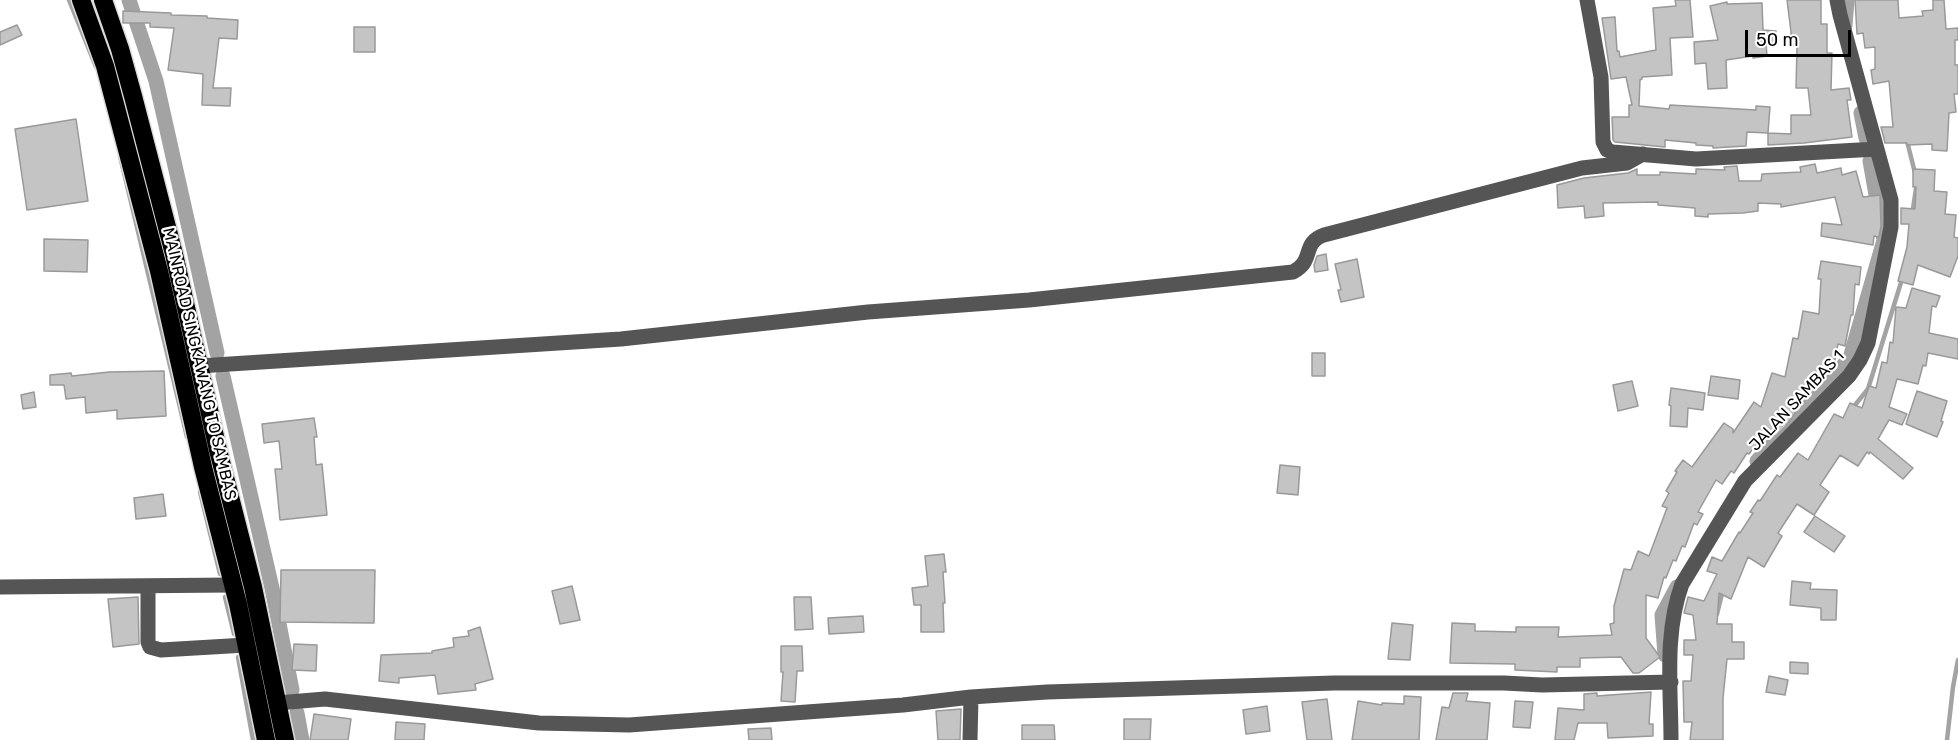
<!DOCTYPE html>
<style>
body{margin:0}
#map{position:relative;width:1958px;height:740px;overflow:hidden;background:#fff;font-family:Rubik,sans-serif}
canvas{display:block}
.scale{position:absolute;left:1745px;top:30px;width:106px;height:27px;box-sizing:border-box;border:3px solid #000;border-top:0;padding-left:8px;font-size:18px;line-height:21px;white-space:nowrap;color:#000;-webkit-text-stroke:4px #fff;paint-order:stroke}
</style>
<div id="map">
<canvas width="1958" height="740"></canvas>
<div class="scale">50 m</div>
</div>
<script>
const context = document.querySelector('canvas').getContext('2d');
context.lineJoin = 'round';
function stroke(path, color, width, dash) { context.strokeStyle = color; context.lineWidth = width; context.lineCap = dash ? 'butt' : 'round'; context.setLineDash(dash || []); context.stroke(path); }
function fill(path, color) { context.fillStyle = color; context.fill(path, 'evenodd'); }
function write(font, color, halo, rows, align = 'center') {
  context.font = font + ' Rubik,sans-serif'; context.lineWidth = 4.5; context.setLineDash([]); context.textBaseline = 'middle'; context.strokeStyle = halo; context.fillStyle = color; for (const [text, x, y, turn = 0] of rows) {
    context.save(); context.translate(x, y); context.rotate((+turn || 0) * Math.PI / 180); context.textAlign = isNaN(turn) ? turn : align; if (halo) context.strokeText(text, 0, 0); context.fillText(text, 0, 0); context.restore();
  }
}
stroke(new Path2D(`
 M69 0 96 67
 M1907 141 1915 173
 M120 156 187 437
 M1912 215 1917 182
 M1851 410 1868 389 1903 276
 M200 492 220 574
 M225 597 234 634
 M1717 614 1723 590
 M238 657 253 740
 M1947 740 1953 687 1958 660`), '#a3a3a3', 4.5);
stroke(new Path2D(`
 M129 0 156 81 217 353
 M1845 26 1847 0
 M1861 113 1866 138
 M223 376 272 588 292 690
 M1757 461 1850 358 1884 240 1870 161
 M1665 655 1662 615 1677 587
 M297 713 302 740`), '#a3a3a3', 15);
const building = new Path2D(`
 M1675 0H1690L1693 37 1670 38 1672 75 1642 77V79L1640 80 1639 106 1669 109 1670 105 1756 110V106L1770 107 1768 133 1747 132 1746 146 1713 148V146L1696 145V143L1665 140V147L1615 142 1613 140 1612 117H1629V105H1632L1626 77 1611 79 1602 18 1615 17 1617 51H1619L1620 57 1656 50 1653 8 1676 6Z
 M1787 0H1821V24H1827V53H1832L1831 90 1849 88 1851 100H1847L1852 137 1804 143 1768 145V133L1791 134V115H1811L1808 88H1796L1797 46 1791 45V32Z
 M1855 0H1898L1899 18 1923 16 1922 11 1933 10V0H1944L1946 29 1958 28V40H1955V65H1958V94H1954L1956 112 1949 113 1947 151 1932 150V144L1907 145V143H1885L1881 127H1893L1889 81 1873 84 1871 70 1875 69V47L1865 48 1863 33 1857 34Z
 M1727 2V4L1762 3 1763 30 1776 31 1775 44 1766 43 1767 56 1753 58V56L1726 60 1727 88 1708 89 1706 63 1695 64 1694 42 1718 40 1710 6Z
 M123 11 171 13V15L207 16V18L238 20 237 39 219 38 213 88H231L230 106 202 105 203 74 168 70 174 28 150 27V23H123Z
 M17 25 22 35 0 45V32Z
 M354 27H375V52H354Z
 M76 119 88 201 27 210 15 129Z
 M1815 164 1817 173 1841 168 1842 175 1856 171 1863 197 1880 195 1881 226 1879 237 1874 236 1873 245 1821 236 1822 223 1842 225 1835 197 1781 207V204L1758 203V211L1743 213 1708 214V217L1695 216V208L1658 205V202L1603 203 1604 216 1585 218 1584 206 1558 208 1557 185 1584 178 1628 173 1637 169V175H1660V172L1696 174V169L1725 170 1724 167 1737 166 1739 181H1761L1762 174 1801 172 1800 167Z
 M1913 169 1935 170 1934 191 1947 192 1945 214 1956 215 1954 237 1958 238V256L1950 277 1918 265 1913 285 1898 281 1907 247 1909 224H1901V208L1915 209 1916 187H1913Z
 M44 239 88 240 87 272 44 271Z
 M1326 254 1328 270 1315 272 1314 265 1317 256Z
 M1357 259 1364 297 1341 302 1338 290H1341L1335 264Z
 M1821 261 1861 267 1859 285 1855 284 1853 315H1851L1845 346 1838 344 1833 370 1825 368 1821 384 1813 382 1808 398 1802 396 1799 407 1786 426 1776 436 1769 432 1761 444 1758 442 1749 454 1747 453 1734 473 1731 471 1722 484 1716 480 1698 512 1703 514 1697 525 1694 523 1685 547 1682 546 1676 561 1673 560 1666 578 1664 577 1658 598 1646 595V638L1660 657 1639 673H1633L1621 657 1580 658V667H1557V672L1515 670V664L1450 663 1452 623 1475 624V631L1516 632V627H1559L1558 637 1612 635 1610 624 1614 623V606L1624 569 1631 570 1638 551 1649 556 1667 508 1662 506 1669 493 1666 491 1677 472 1675 471 1683 460 1692 467 1724 423 1733 429V433L1754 402 1761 407 1772 373 1785 377 1793 338 1798 339 1803 311 1819 314 1821 279H1818Z
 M1912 288 1940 296 1936 307 1932 306 1929 333 1958 339V359L1928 353 1926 366 1923 365 1918 384 1897 379 1889 407 1907 414 1902 425 1889 420 1878 439 1913 468 1903 479 1870 452 1869 454 1867 452 1858 466 1840 455 1820 485 1829 492 1814 515 1797 504 1778 533 1782 536 1764 567 1748 557 1731 599 1719 593 1717 624H1732V642H1744V659H1727L1723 698V740H1690L1692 722H1684L1683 681H1691L1693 655H1684V640H1696L1693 615 1684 613 1688 597 1704 601 1717 574 1707 571 1712 557 1722 561 1739 532 1740 533 1753 513 1750 512 1758 500 1760 501 1777 475 1780 477 1798 453 1808 460 1834 414 1843 418 1850 403 1862 408 1869 386 1876 388 1882 362 1887 363 1890 342 1893 343 1896 307 1906 308Z
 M1312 353H1325V376H1312Z
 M164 371 166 416 117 419V410L86 413 85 397 66 399 64 385H50V375L71 373 72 376 109 372Z
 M1711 376 1740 380 1738 399 1708 395Z
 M1632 381 1638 406 1618 411 1613 385Z
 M1671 388 1705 393 1703 410 1688 408 1687 427 1670 426 1671 406 1669 405Z
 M1917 391 1947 401 1941 421 1943 422 1937 437 1906 424Z
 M34 392 36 407 23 409 21 395Z
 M314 418 317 437H314L316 465 322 464 327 515 280 520 275 469H282L279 441 264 443 262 424Z
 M1280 465 1300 467 1298 495 1277 493Z
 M163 494 166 516 136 519 134 498Z
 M1815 516 1845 536 1834 552 1804 532Z
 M944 554 946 572H943L945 603H943L944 632H921V605H914L912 588 928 586 925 556Z
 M281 570H375L374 623 280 622Z
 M1792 581 1811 583 1810 589 1837 590 1836 620H1821V608L1790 605Z
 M572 586 580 620 560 624 552 591Z
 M138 597 139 644 113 647 108 599Z
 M794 597H811L813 629 795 630Z
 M863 616 864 632 829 634 828 618Z
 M1392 623 1413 625 1410 660 1388 659Z
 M480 627 493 679 475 684 476 690 438 694 435 675 399 678V683L379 681 381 655 432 653V651L454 647 453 638 469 636 468 631Z
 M294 644 317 645 316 671 292 670Z
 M781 646H802L803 671H797L795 702 781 701 783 672H781Z
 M1790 662 1808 663V674L1790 673Z
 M1769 676 1788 680 1785 695 1766 692Z
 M1651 692 1649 724H1653V736L1608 738 1607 723H1578L1574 740H1555L1558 708 1584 710V694L1597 693V696Z
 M1453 693H1468L1466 701 1490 703 1487 740H1436L1442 707 1449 708Z
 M1404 696 1421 697 1419 740H1352L1358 701 1382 705V703L1404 704Z
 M1327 699 1332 740H1307L1302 702Z
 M1515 701 1533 702 1530 728 1513 727Z
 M1267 706 1270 731 1246 734 1243 710Z
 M961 709 960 740H938L936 711Z
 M314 714 351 719 348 740H310Z
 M1124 719H1151L1150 740H1124Z
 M396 722 425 724 424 740H395Z
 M1022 725H1054L1055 740H1022Z
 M771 728 772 740H749L748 729Z`);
fill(building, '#c4c4c4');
stroke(building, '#999', 1.5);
const highway = new Path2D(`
 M81 0 105 66 159 271 203 467 238 604 266 740
 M103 0 120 49 133 96 174 254 218 450 253 587 285 740`);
stroke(highway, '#dbdbdb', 21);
stroke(new Path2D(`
 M1587 0 1601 77 1603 142 1607 150 1613 152 1696 159 1877 149
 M199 366 621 339 868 312 1029 300 1293 272C1315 261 1301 243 1324 235L1582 168 1627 163 1643 154
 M148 586V642L150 647 161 650 246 645
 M0 587 233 585
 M277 703 325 699 539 723 629 725 903 705 971 697 1047 692 1334 683H1504L1542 685 1671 682
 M970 740 971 697
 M1671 740C1671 689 1664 633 1682 584L1745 481 1849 376 1860 360 1868 343 1891 227V200L1840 15 1837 0`), '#555', 15);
stroke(highway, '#000', 18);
write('16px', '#000', '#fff', [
 ["MAINROAD SINGKAWANG TO SAMBAS",199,364,77],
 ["JALAN SAMBAS 1",1797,401,-47]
]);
</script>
